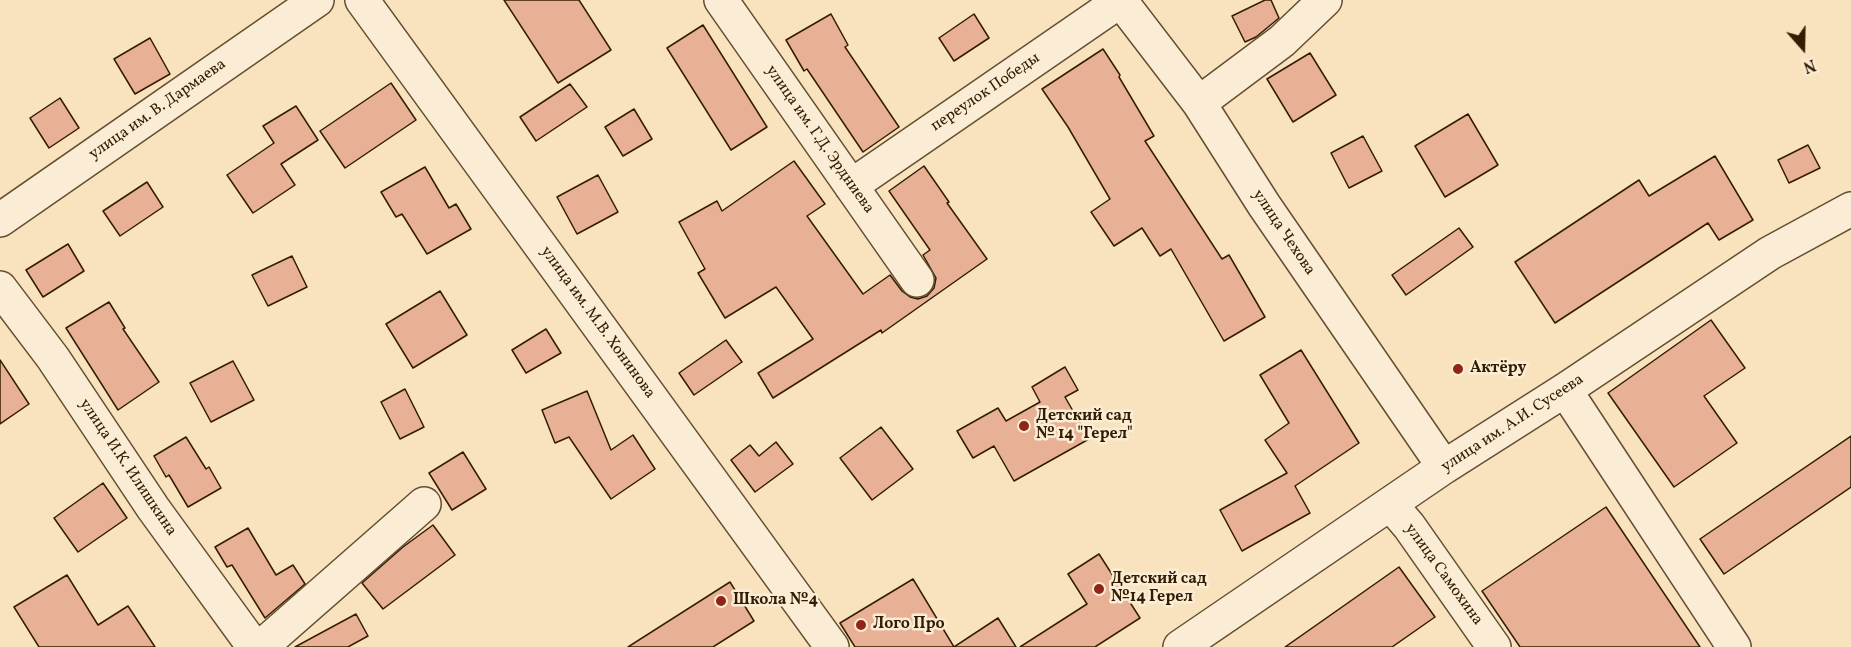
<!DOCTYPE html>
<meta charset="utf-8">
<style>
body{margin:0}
#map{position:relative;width:1851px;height:647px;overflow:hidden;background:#f9e3be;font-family:Vollkorn,serif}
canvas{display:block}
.north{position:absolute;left:1773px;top:18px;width:60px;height:60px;-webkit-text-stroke:4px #fbedd5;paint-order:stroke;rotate:160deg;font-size:16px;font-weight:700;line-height:24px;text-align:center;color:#331c01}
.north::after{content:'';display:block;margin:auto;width:21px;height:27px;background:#331c01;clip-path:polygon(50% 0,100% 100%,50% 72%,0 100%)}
</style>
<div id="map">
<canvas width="1851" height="647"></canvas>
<div class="north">N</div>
</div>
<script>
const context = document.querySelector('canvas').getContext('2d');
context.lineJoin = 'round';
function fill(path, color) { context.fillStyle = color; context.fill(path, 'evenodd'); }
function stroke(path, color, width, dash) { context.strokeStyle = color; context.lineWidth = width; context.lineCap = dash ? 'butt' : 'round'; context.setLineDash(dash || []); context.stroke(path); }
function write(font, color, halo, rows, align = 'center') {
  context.font = font + ' Vollkorn,serif'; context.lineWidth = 5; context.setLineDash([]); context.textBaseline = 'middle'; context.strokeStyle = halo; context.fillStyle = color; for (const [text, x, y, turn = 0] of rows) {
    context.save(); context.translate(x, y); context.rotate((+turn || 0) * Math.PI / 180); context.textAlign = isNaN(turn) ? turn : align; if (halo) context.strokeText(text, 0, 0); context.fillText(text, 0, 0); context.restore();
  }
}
const building = new Path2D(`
 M504 0H579L611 50 558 83Z
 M1265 0H1271L1279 18 1256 37 1245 42 1232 16Z
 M831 14 848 45 845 47 899 127 863 152 807 69 804 71 786 40Z
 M974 14 989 38 954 61 939 38Z
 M703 25 767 127 731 150 667 48Z
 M150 38 170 74 135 94 114 59Z
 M1103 49 1120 75 1119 77 1154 136 1145 141 1222 259 1229 255 1265 317 1224 341 1171 249 1160 256 1142 228 1114 246 1091 212 1110 199 1068 127 1042 89Z
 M1310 53 1336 95 1293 122 1267 79Z
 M391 83 416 120 345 168 320 131Z
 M570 84 587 107 536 141 520 117Z
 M60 98 79 128 49 148 30 118Z
 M296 106 318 140 281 164 295 185 253 213 227 175 274 143 263 126Z
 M634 109 652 139 623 156 605 127Z
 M1468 114 1498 165 1445 197 1415 146Z
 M1363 136 1382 171 1349 188 1331 153Z
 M1808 145 1820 168 1789 183 1778 160Z
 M1715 156 1753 220 1719 240 1708 223 1555 323 1515 262 1639 180 1649 196Z
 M794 161 825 204 807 216 863 294 890 275 902 291 910 297 918 299 927 296 934 288 936 278 923 255 930 250 889 191 924 166 949 202 947 203 987 259 882 333 881 330 773 398 758 373 813 339 776 287 725 318 698 273 705 269 679 222 717 201 722 211Z
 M425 167 449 208 456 204 471 229 427 254 402 214 396 217 381 192Z
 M598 175 618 212 577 234 557 197Z
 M147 182 163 207 120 236 103 211Z
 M1459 228 1473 247 1406 295 1392 275Z
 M68 244 84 271 43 297 26 270Z
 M292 256 307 287 268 306 252 275Z
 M440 291 467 335 413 368 386 324Z
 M109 302 125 328 123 329 159 382 118 410 66 328Z
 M1711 320 1745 368 1704 396 1737 443 1674 487 1608 393Z
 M546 329 561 353 526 373 512 350Z
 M726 340 742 362 694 395 679 373Z
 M1301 350 1359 443 1295 486 1310 513 1242 551 1220 510 1287 473 1265 440 1289 423 1260 375Z
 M0 360 29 404 0 424Z
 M233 361 254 400 211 422 190 383Z
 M1065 367 1078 390 1065 397 1089 439 1014 481 994 446 973 458 957 431 998 408 1006 421 1040 402 1032 387Z
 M405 389 424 427 400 439 381 402Z
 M587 391 611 450 633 435 655 469 611 499 569 437 555 443 542 410Z
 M881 427 913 469 872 500 840 458Z
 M1851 436V487L1724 574 1700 539Z
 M186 437 206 469 209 467 221 488 188 507 169 475 166 477 154 456Z
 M776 442 793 464 755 492 731 460 750 445 759 456Z
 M463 452 486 489 452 510 429 473Z
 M103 483 127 518 78 552 54 518Z
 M1606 507 1700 647H1520L1482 591Z
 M433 525 455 555 383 609 362 583 403 547Z
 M248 528 276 575 293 565 305 584 265 618 232 565 227 567 215 547Z
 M1099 554 1140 618 1095 647H1020L1087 604 1068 574Z
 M1399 567 1435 617 1392 647H1285Z
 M67 575 98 625 128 606 155 647H39L14 607Z
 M913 579 954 647 998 618 1016 647H855L840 623Z
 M730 582 754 621 713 647H628Z
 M356 614 368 636 348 647H295Z`);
fill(building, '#e8b195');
stroke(building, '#331c01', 1.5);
const minor = new Path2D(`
 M362 0 832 647
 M721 0 917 280
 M1120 0 1199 103 1264 205 1444 467
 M1199 103 1282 41 1325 0
 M851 186 1120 1
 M0 220 317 0
 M0 288 53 358 153 508 254 647
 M1565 390 1734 647
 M1391 505 1409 526 1494 647
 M261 647 424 504
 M1180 647 1444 467 1565 390 1770 253 1851 209`);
stroke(minor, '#644e30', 36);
stroke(minor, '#fbedd5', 33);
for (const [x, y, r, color] of [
 [1458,369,6,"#8f2418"],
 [1024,426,6,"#8f2418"],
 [1099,589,6,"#8f2418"],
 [721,601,6,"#8f2418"],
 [861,625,6,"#8f2418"]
]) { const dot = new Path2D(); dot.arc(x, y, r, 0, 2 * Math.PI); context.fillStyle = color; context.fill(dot); stroke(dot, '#fbedd5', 2); }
write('16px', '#331c01', '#fbedd5', [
 ["переулок Победы",986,93,-34],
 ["улица им. В. Дармаева",158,110,-35],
 ["улица им. Г.Д. Эрдниева",819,140,55],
 ["улица Чехова",1283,233,56],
 ["улица им. М.В. Хонинова",597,323,54],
 ["улица им. А.И. Сусеева",1513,424,-33],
 ["улица И.К. Илишкина",127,468,56],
 ["улица Самохина",1443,575,54]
]);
write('bold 16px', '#331c01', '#fbedd5', [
 ["Актёру",1470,369],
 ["Детский сад",1036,417],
 ["№ 14 \"Герел\"",1036,435],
 ["Детский сад",1111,580],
 ["№14 Герел",1111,598],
 ["Школа №4",733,601],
 ["Лого Про",873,625]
], 'left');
</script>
